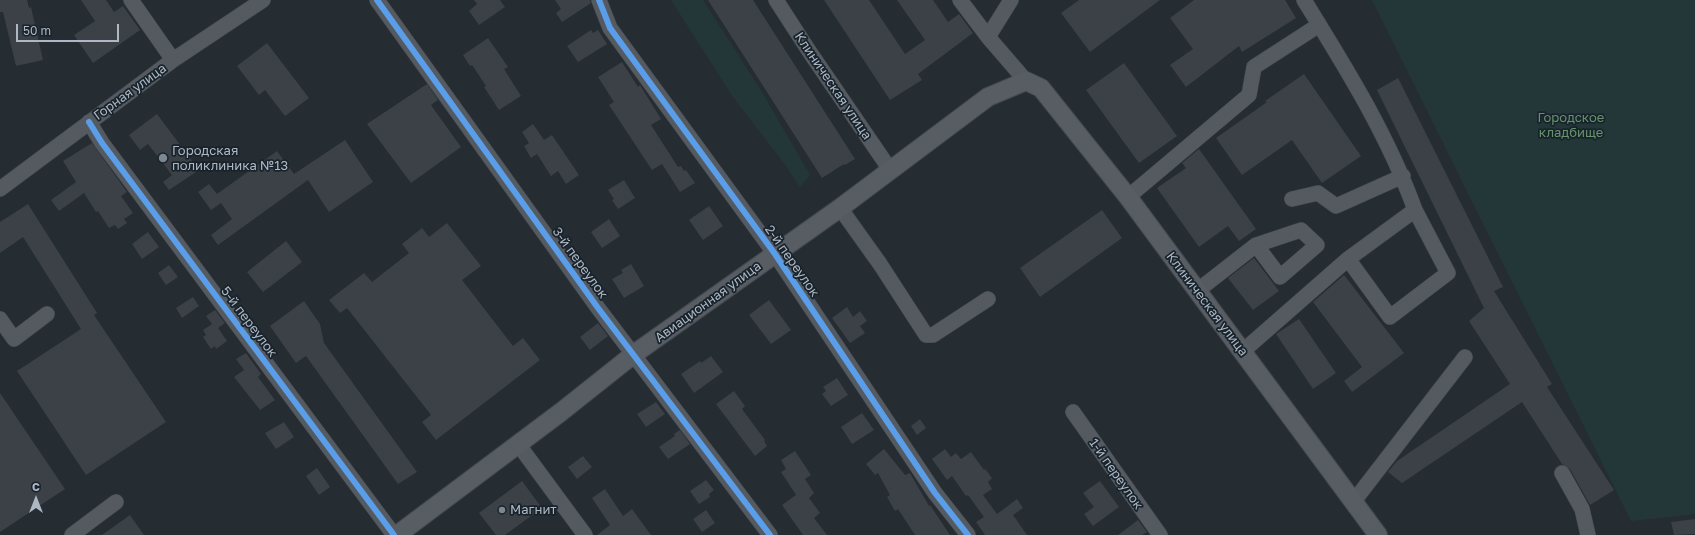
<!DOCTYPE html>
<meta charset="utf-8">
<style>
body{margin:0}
#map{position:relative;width:1695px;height:535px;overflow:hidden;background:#252c32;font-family:"Golos Text",sans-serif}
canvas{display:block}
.north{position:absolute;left:16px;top:479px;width:40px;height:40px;-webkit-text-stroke:3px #19232c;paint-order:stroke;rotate:0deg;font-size:11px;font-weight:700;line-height:16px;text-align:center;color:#adb8c4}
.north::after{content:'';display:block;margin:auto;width:14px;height:18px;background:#adb8c4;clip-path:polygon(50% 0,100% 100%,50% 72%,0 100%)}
.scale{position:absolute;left:16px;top:24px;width:103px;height:18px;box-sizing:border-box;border:2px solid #adb8c4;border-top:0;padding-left:5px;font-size:12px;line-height:14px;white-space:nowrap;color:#adb8c4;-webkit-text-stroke:3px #19232c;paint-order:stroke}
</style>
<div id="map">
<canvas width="1695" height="535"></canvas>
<div class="north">С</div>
<div class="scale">50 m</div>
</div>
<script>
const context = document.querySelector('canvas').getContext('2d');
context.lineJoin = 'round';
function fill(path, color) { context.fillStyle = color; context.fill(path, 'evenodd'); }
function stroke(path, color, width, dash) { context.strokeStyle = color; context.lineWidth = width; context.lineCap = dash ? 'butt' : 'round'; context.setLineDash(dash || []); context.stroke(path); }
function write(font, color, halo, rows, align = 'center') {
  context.font = font + ' "Golos Text",sans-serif'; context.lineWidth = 3.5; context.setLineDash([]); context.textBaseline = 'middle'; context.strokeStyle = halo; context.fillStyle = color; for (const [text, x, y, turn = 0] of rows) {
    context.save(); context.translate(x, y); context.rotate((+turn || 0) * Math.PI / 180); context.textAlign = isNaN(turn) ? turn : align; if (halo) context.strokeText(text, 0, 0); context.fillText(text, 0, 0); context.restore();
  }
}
fill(new Path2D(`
 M671 0H703L762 92 810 175 800 187 783 162 733 97Z
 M1372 0H1695V514L1631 521Z`), '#233738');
fill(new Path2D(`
 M0 0H27L29 8 31 7 43 60 16 66 3 12H0Z
 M81 0H106L114 12 123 6 140 30 93 63 74 35 95 21Z
 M474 0H500L505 7 479 25 469 11 477 4Z
 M555 0H590L591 3 562 22 556 13 561 9Z
 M708 0H753L855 159 845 165 844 164 822 178Z
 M824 0H869L905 54 925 40 897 0H933L948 22 959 14 973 33 918 74 922 80 890 100Z
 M1079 0H1160L1090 52 1061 13Z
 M1194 0H1285L1296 18 1242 52 1239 46 1186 87 1170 65 1193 49 1170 18Z
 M591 30 593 33 598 30 607 44 578 62 567 46Z
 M488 38 508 67 504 69 521 96 499 110 484 87 486 86 472 65 470 66 463 55Z
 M267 43 309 98 285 116 265 90 259 95 237 66Z
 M622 62 638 87 640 85 661 119 651 125 678 167 681 166 684 171 686 170 695 183 680 192 662 164 652 170 609 105 614 102 598 77Z
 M1124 63 1177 136 1139 163 1086 90Z
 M1304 74 1361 156 1322 183 1292 140 1242 175 1216 138 1267 102 1265 101Z
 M1398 78 1503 287 1494 291 1552 384 1547 387 1614 490 1590 505 1570 469 1562 464 1522 402 1402 483 1388 472 1397 461 1510 384 1469 321 1484 308 1377 90Z
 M427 84 438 100 431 105 461 147 411 183 367 124Z
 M157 114 199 170 169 190 163 182 172 175 148 144 140 150 129 135Z
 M533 124 544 140 552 135 579 175 566 184 558 171 551 176 537 154 531 158 524 146 529 143 522 132Z
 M345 140 373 182 329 212 308 180 218 245 211 235 232 219 221 203 211 210 198 192 209 184 217 194 277 151 294 174Z
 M92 143 127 192 121 196 133 213 124 219 127 223 118 229 115 225 109 228 98 211 96 212 84 193 59 211 51 200 76 182 63 161Z
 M1199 149 1256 229 1239 241 1228 226 1199 247 1157 188 1186 168 1182 163Z
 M624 180 635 198 618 209 612 200 614 199 608 190Z
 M28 204 97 313 94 315 166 422 86 475 17 371 81 329 23 237 0 253V222Z
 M709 206 723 226 703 240 689 220Z
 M1102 210 1122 238 1040 297 1020 268Z
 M609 219 620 236 602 248 591 232Z
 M447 223 481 266 462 280 513 346 523 338 540 360 436 440 422 422 431 415 347 308 340 313 329 300 364 273 372 282 409 253 402 244 422 228 429 237Z
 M148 232 159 247 142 259 132 244Z
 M286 241 302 262 263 292 247 272Z
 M1254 258 1279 291 1253 310 1228 278Z
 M631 264 644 286 624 298 612 279 623 273 621 270Z
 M169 265 178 277 166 285 158 273Z
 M1344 275 1404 353 1352 392 1344 381 1362 367 1313 302Z
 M193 297 199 306 182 318 176 308Z
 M769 300 791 330 771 344 749 315Z
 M304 301 320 324 324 343 417 472 398 484 306 356 296 363 270 326Z
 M847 307 853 317 860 311 867 321 860 326 865 333 850 343 832 318Z
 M215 310 225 323 218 328 227 341 216 349 215 346 211 349 203 337 206 335 203 330 212 324 206 316Z
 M1299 319 1336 373 1313 389 1276 334Z
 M598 323 608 336 590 350 580 337Z
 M246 353 261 374 258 377 275 400 260 410 234 377 244 370 236 359Z
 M711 356 723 372 694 393 681 374 700 361 701 363Z
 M837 378 848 395 831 406 822 394 826 391 823 387Z
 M734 391 745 406 742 409 765 440 764 441 767 446 755 456 716 404Z
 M0 393 65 489 0 532Z
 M656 402 665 414 646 427 637 414Z
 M862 413 874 430 852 444 841 427Z
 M920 419 926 428 917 435 911 426Z
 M284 422 294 437 276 449 265 433Z
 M680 430 690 444 668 459 659 447 675 436 674 434Z
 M884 449 905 475 910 473 929 506 930 505 950 535H915L898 509 895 511 887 497 890 495 878 473 875 475 866 464Z
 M945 449 951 457 956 453 961 459 971 452 984 470 985 469 992 478 988 482 992 489 983 495 997 514 1017 499 1023 508 1013 515 1027 535H985L976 522 984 517 968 495 966 496 952 476 947 480 932 459Z
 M795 451 811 475 805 479 814 493 809 498 820 513 814 518 827 535H803L782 505 796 495 781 472 786 469 781 460Z
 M583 456 592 467 577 479 568 467Z
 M317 468 330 487 319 495 306 476Z
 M706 480 714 490 709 494 710 497 699 504 690 491Z
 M522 481 542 508 505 535H496L479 513Z
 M1100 481 1119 507 1093 526 1084 514 1094 507 1083 493Z
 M605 489 623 516 632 509 651 535H597L610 525 592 498Z
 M706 510 715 523 702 532 693 519Z
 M130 515 144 535H102Z
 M1695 519V534L1674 535 1671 522Z
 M1138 520 1147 532 1142 535H1118Z`), '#3c4147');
const minor = new Path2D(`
 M131 0 173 60
 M377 0 598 308 770 535
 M599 0 610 28 775 254 935 493 968 535
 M776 0 809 51 891 171
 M960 0 988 37 1011 0
 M988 37 1026 81
 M89 122 102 143 394 535
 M0 189 173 60 263 0
 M1128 197 1249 95 1254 67 1319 25
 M1292 199 1318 193 1336 206 1403 176
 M840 208 880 264 926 335H933L988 299
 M1348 259 1390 317 1448 273 1415 210
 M1197 291 1256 245 1301 230 1317 245 1280 277 1256 245
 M0 319 14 339 47 314
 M1243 351 1348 259 1415 210C1388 135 1346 68 1304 0
 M1073 412 1160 535
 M518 444 585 535
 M1562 473 1582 509 1588 535
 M1354 501 1465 357
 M72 535 116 502`);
const major = new Path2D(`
 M397 535 561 412 634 354 840 208 988 97 1026 81 1041 88 1128 197 1378 535`);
stroke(minor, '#42484c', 16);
stroke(major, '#42484f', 20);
stroke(minor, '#545a60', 15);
stroke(major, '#575d62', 18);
stroke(new Path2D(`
 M377 0 598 308 770 535
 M599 0 610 28 775 254 935 493 968 535
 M89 122 102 143 394 535`), '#5a9eea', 6);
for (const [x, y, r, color] of [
 [163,158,5,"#7d8791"],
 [502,510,4,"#7d8791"]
]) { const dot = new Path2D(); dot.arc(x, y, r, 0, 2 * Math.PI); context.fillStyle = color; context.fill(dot); stroke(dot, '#19232c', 1.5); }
write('13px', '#adb8c4', '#19232c', [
 ["Клиническая улица",833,86,56],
 ["Горная улица",130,92,-36],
 ["2-й переулок",792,261,55],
 ["3-й переулок",580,263,54],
 ["Авиационная улица",708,302,-36],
 ["Клиническая улица",1207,304,53],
 ["5-й переулок",249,322,53],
 ["1-й переулок",1116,474,55]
]);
write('13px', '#65946c', '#19232c', [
 ["Городское",1571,118],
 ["кладбище",1571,133]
]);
write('13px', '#adb8c4', '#19232c', [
 ["Городская",172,151],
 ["поликлиника №13",172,166],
 ["Магнит",510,510]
], 'left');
</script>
